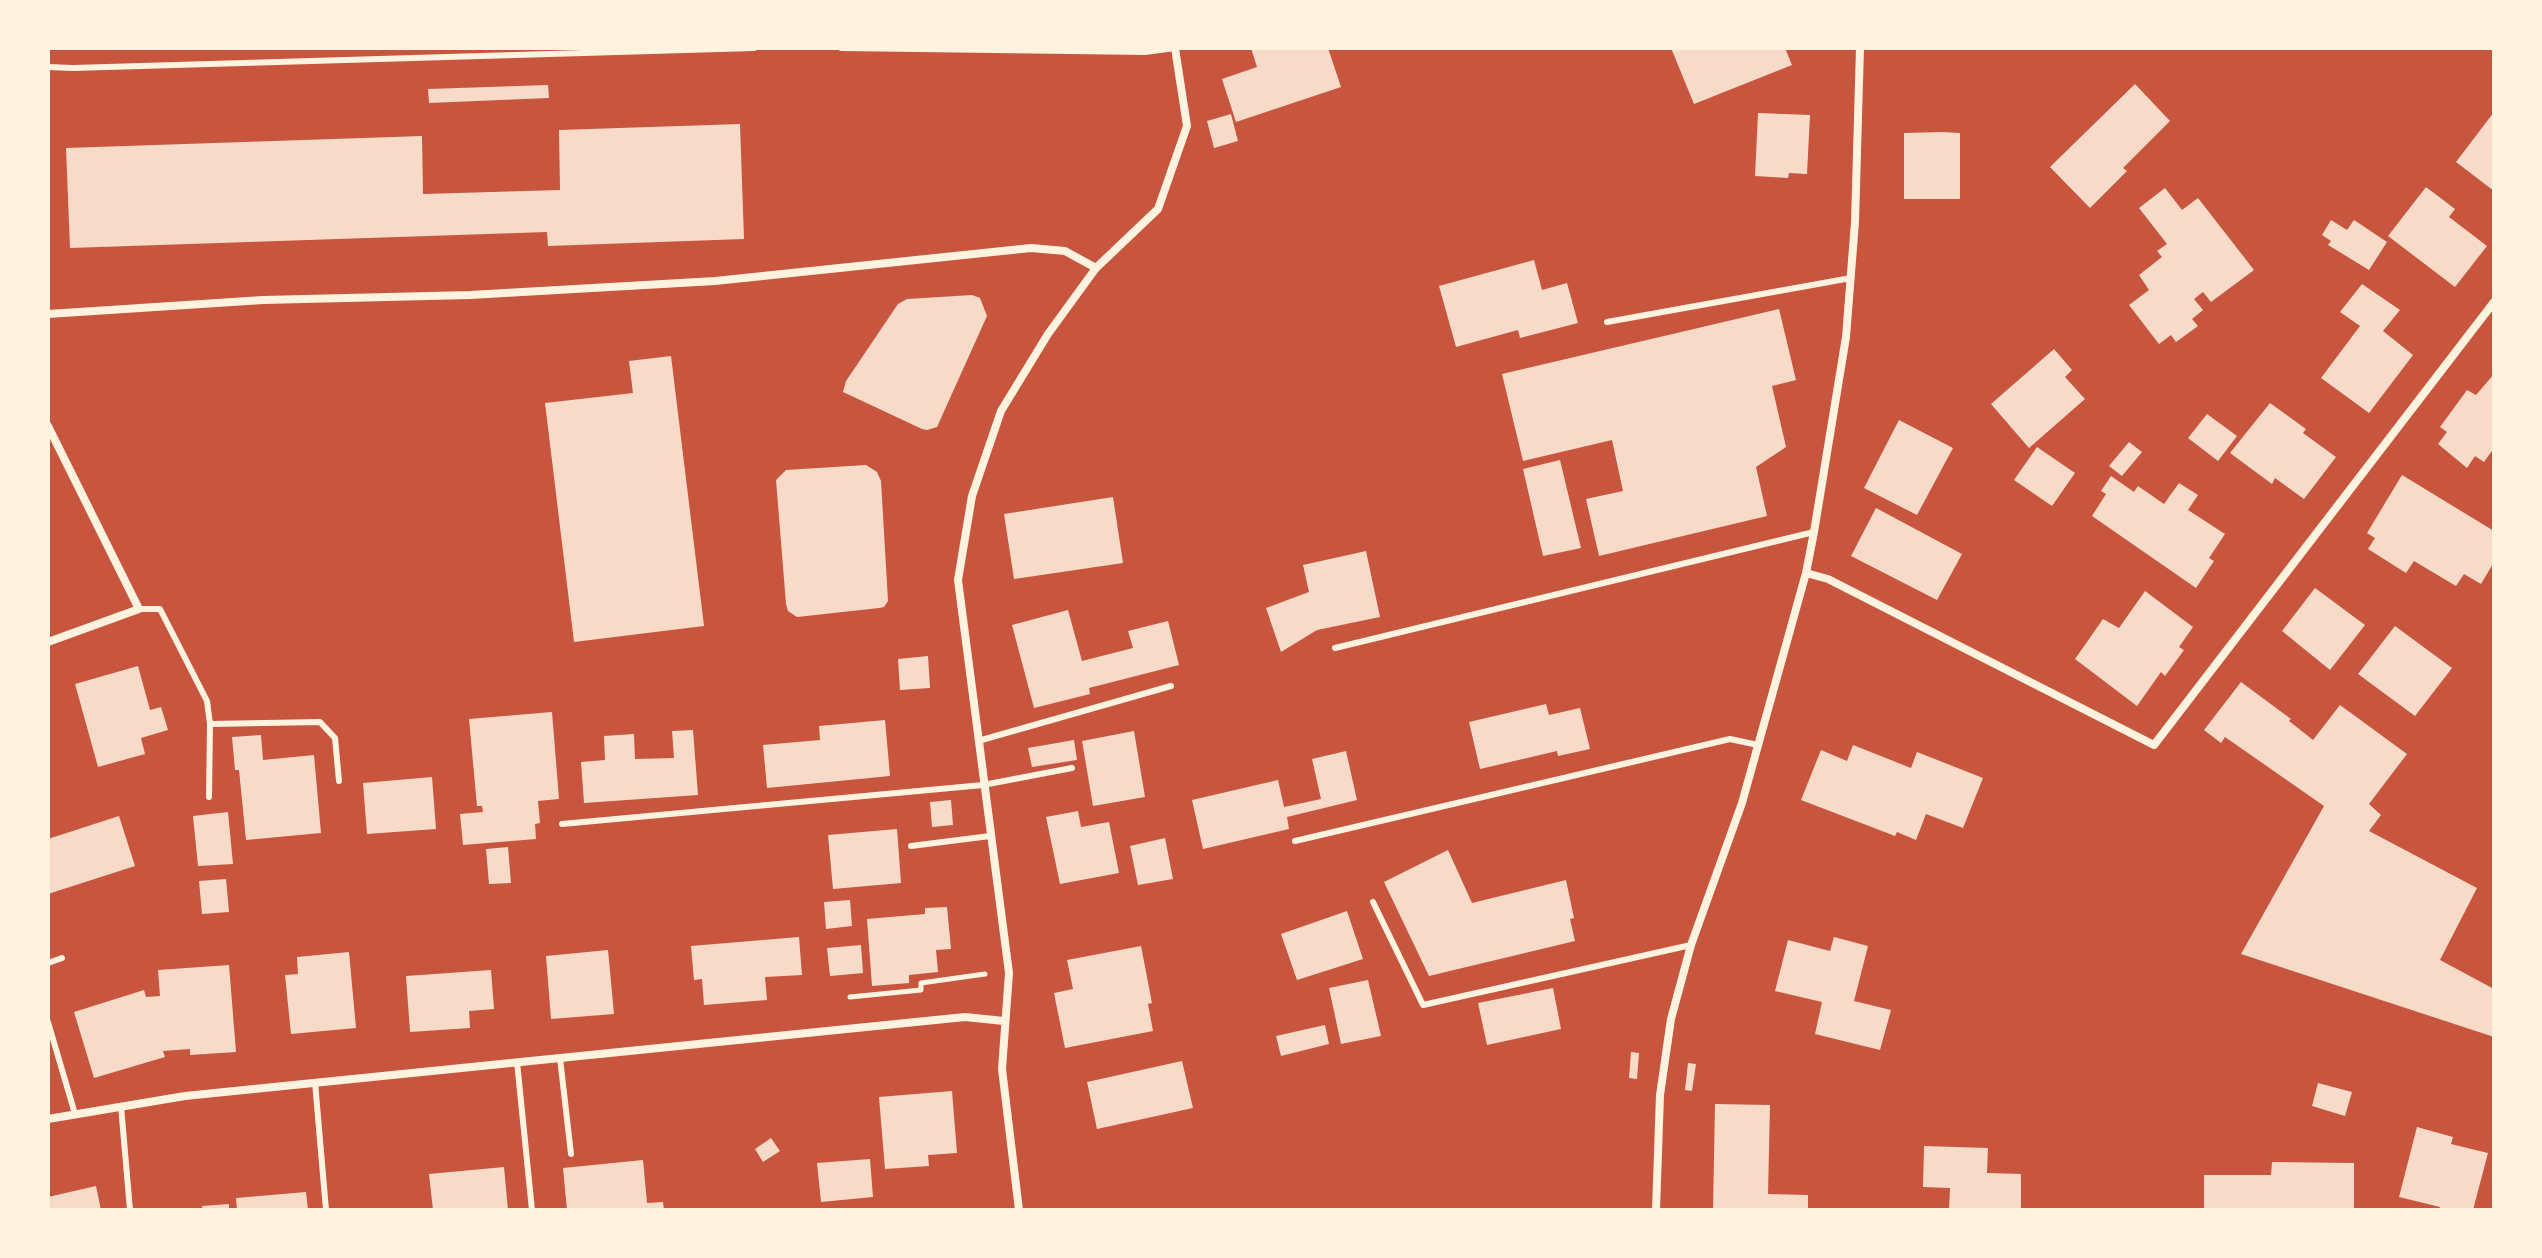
<!DOCTYPE html>
<style>
body{margin:0}
#map{position:relative;width:2542px;height:1258px;overflow:hidden;background:#c8553d;font-family:Roboto,sans-serif}
canvas{display:block}
.frame{position:absolute;inset:0;border:50px solid #fff3e0;pointer-events:none}
</style>
<div id="map">
<canvas width="2542" height="1258"></canvas>
<div class="frame"></div>
</div>
<script>
const context = document.querySelector('canvas').getContext('2d');
context.lineJoin = 'round';
function fill(path, color) { context.fillStyle = color; context.fill(path, 'evenodd'); }
function stroke(path, color, width, dash) { context.strokeStyle = color; context.lineWidth = width; context.lineCap = dash ? 'butt' : 'round'; context.setLineDash(dash || []); context.stroke(path); }
fill(new Path2D(`
 M1251 48H1328L1341 87 1236 122 1222 79 1257 67Z
 M1671 48H1785L1792 65 1694 104Z
 M2135 84 2170 121 2123 168 2127 171 2090 208 2050 167Z
 M548 85 549 98 429 103 428 89Z
 M2494 112V191L2456 162Z
 M1758 113 1810 115 1807 174 1789 173 1788 178 1755 176Z
 M1231 114 1238 141 1214 148 1207 121Z
 M740 124 744 239 548 246 547 232 70 248 66 148 422 136 423 194 560 190 559 130Z
 M1942 132 1960 133V199H1904V133Z
 M2426 187 2455 209 2449 217 2487 246 2455 287 2388 236Z
 M2165 188 2182 210 2198 198 2254 270 2211 302 2203 292 2194 299 2203 310 2192 319 2198 326 2176 342 2171 335 2159 344 2129 305 2149 290 2139 275 2162 257 2157 251 2167 244 2139 208Z
 M2331 220 2347 230 2354 220 2387 242 2369 270 2328 245 2331 241 2322 235Z
 M1534 260 1542 290 1567 283 1578 323 1520 338 1518 330 1456 347 1439 286Z
 M2362 284 2400 310 2383 331 2413 355 2369 413 2321 378 2360 326 2340 312Z
 M972 295 980 298 987 316 937 427 927 430 922 429 843 392 846 381 898 304 907 299Z
 M1779 309 1796 380 1772 386 1786 447 1756 467 1767 516 1599 556 1586 499 1623 491 1612 440 1523 461 1502 374Z
 M2054 349 2072 370 2065 377 2085 399 2029 448 1991 404Z
 M671 356 704 626 574 642 545 403 633 393 629 361Z
 M2494 374V448L2484 462 2475 456 2467 468 2438 444 2447 432 2440 427 2467 390 2476 395Z
 M2270 403 2306 429 2303 433 2336 457 2304 499 2275 478 2272 484 2230 453Z
 M2207 414 2237 436 2218 461 2188 438Z
 M1899 420 1953 448 1917 515 1864 488Z
 M2129 442 2142 452 2122 476 2109 466Z
 M2037 447 2075 473 2052 506 2014 480Z
 M1560 460 1581 548 1543 556 1523 469Z
 M866 465 877 472 881 481 888 601 884 607 879 608 797 617 788 611 786 604 776 480 786 470Z
 M2402 475 2494 531V562L2481 584 2464 574 2456 586 2414 561 2406 573 2368 549 2375 538 2367 533Z
 M2111 476 2134 492 2138 486 2164 504 2179 483 2198 495 2188 510 2225 534 2209 558 2214 561 2196 588 2092 516 2106 494 2101 491Z
 M1113 497 1123 563 1014 579 1004 514Z
 M1876 508 1962 554 1937 600 1851 556Z
 M1366 551 1380 617 1317 630 1281 652 1266 608 1309 592 1303 565Z
 M2315 588 2365 625 2330 670 2282 631Z
 M2145 591 2193 627 2179 647 2184 650 2165 676 2161 672 2137 706 2075 659 2103 619 2119 628Z
 M1068 610 1082 661 1133 648 1128 631 1168 621 1179 665 1089 688 1090 694 1034 708 1012 625Z
 M2395 626 2452 668 2415 716 2358 674Z
 M928 656 930 688 900 690 898 659Z
 M138 666 150 710 161 707 168 730 141 738 145 754 98 767 75 684Z
 M2241 682 2291 719 2289 721 2313 740 2340 705 2407 754 2369 804 2381 815 2369 831 2477 888 2440 960 2494 989V1037L2241 954 2324 806 2225 737 2221 743 2204 730Z
 M1546 704 1549 715 1580 708 1590 749 1558 756 1557 751 1480 769 1469 722Z
 M552 712 559 799 538 801 540 823 535 824 536 839 463 845 460 814 483 812 482 806H477L469 719Z
 M885 720 890 776 767 788 763 745 820 740 819 726Z
 M693 730 698 795 584 803 581 762 605 760 604 736 634 734 635 759 674 758 672 731Z
 M1134 731 1145 797 1093 806 1082 741Z
 M261 735 263 760 314 755 321 833 246 840 239 770H235L232 737Z
 M1074 740 1077 760 1032 767 1028 748Z
 M1853 745 1911 768 1917 752 1983 778 1963 828 1926 814 1916 840 1897 832 1895 836 1801 800 1821 750 1847 761Z
 M1346 751 1357 800 1287 817 1289 829 1203 849 1192 800 1278 780 1284 807 1321 799 1312 759Z
 M432 777 436 829 367 834 363 783Z
 M951 800 953 825 932 827 930 802Z
 M1078 811 1081 827 1109 822 1119 873 1060 884 1046 817Z
 M228 812 233 864 198 866 193 816Z
 M119 816 135 866 48 894V839Z
 M897 829 901 883 833 889 828 835Z
 M1165 838 1173 879 1138 885 1130 846Z
 M508 847 511 883 489 884 486 849Z
 M1448 850 1472 903 1566 880 1574 918 1570 919 1575 941 1429 976 1384 882Z
 M226 879 229 912 202 914 199 881Z
 M850 900 852 926 826 929 824 902Z
 M947 907 951 949 936 950 938 972 909 975V983L872 986 867 919 925 914V908Z
 M1347 911 1363 959 1297 980 1281 934Z
 M799 937 802 975 765 977 767 1000 704 1005 702 979 694 980 691 946Z
 M1834 937 1868 946 1854 1001 1891 1010 1880 1050 1815 1034 1822 1002 1775 991 1788 940 1830 951Z
 M861 945 863 973 830 976 827 948Z
 M1141 946 1152 1003 1148 1004 1153 1031 1065 1048 1054 993 1073 989 1067 960Z
 M608 950 614 1014 551 1019 546 956Z
 M349 952 356 1028 291 1034 285 975 298 974 297 957Z
 M229 965 236 1052 190 1055V1049L163 1051 165 1057 94 1078 74 1012 144 990 146 997 160 996 158 970Z
 M491 970 494 1009 469 1011 470 1028 410 1032 406 976Z
 M1368 980 1381 1036 1341 1044 1329 988Z
 M1553 988 1561 1029 1487 1045 1478 1003Z
 M1325 1025 1329 1044 1281 1056 1276 1036Z
 M1631 1052 1639 1053 1637 1079 1629 1078Z
 M1182 1061 1193 1108 1097 1129 1087 1082Z
 M1688 1063 1696 1064 1692 1091 1685 1090Z
 M2318 1083 2352 1092 2345 1116 2312 1106Z
 M952 1091 957 1153 928 1155 929 1166 885 1169 879 1097Z
 M1715 1104 1770 1105 1768 1194 1808 1195V1210H1713Z
 M2417 1127 2453 1137 2451 1144 2488 1153 2473 1210H2439L2440 1207 2399 1197Z
 M771 1138 780 1151 763 1162 755 1149Z
 M1924 1146 1988 1148 1987 1173 2021 1174V1210H1949L1950 1188 1923 1187Z
 M870 1159 873 1197 821 1202 817 1163Z
 M643 1160 647 1203 663 1202 664 1210H567L563 1168Z
 M2272 1162 2354 1163V1210H2204V1175H2271Z
 M504 1167 508 1210H433L429 1174Z
 M96 1186 101 1210H48V1197Z
 M306 1192 308 1210H237L236 1198Z
 M229 1204V1210H203L202 1206Z`), '#f7dbc8');
stroke(new Path2D(`
 M850 997 921 990V983L985 974`), '#fff3e0', 5);
stroke(new Path2D(`
 M841 48 1145 52 1175 48
 M48 67 73 68 754 48
 M1607 322 1851 278
 M139 609H160L207 701 210 724 209 797
 M1335 648 1814 532
 M210 724 320 722 335 738 339 781
 M978 741 1171 686
 M562 824 983 785 1072 768
 M1295 841 1730 739 1758 745
 M911 846 990 836
 M1373 902 1423 1005 1691 945
 M48 963 62 958
 M48 1022 75 1114
 M560 1058 571 1154
 M517 1062 532 1210
 M315 1082 326 1210
 M121 1106 130 1210`), '#fff3e0', 6);
stroke(new Path2D(`
 M48 314 263 300 470 295 715 281 1031 248 1065 251 1096 268
 M48 426 139 609 48 642
 M1806 573 1828 579 2154 745 2494 302
 M48 1119 185 1096 965 1017 1004 1021
 M1019 1210 1002 1069 1009 973 958 580 972 496 1001 411 1048 334 1096 268 1158 209 1187 126 1175 48
 M1656 1210 1660 1095 1671 1019 1691 945 1742 803 1806 573 1814 532 1846 337 1855 222 1860 48`), '#fff3e0', 8);
</script>
